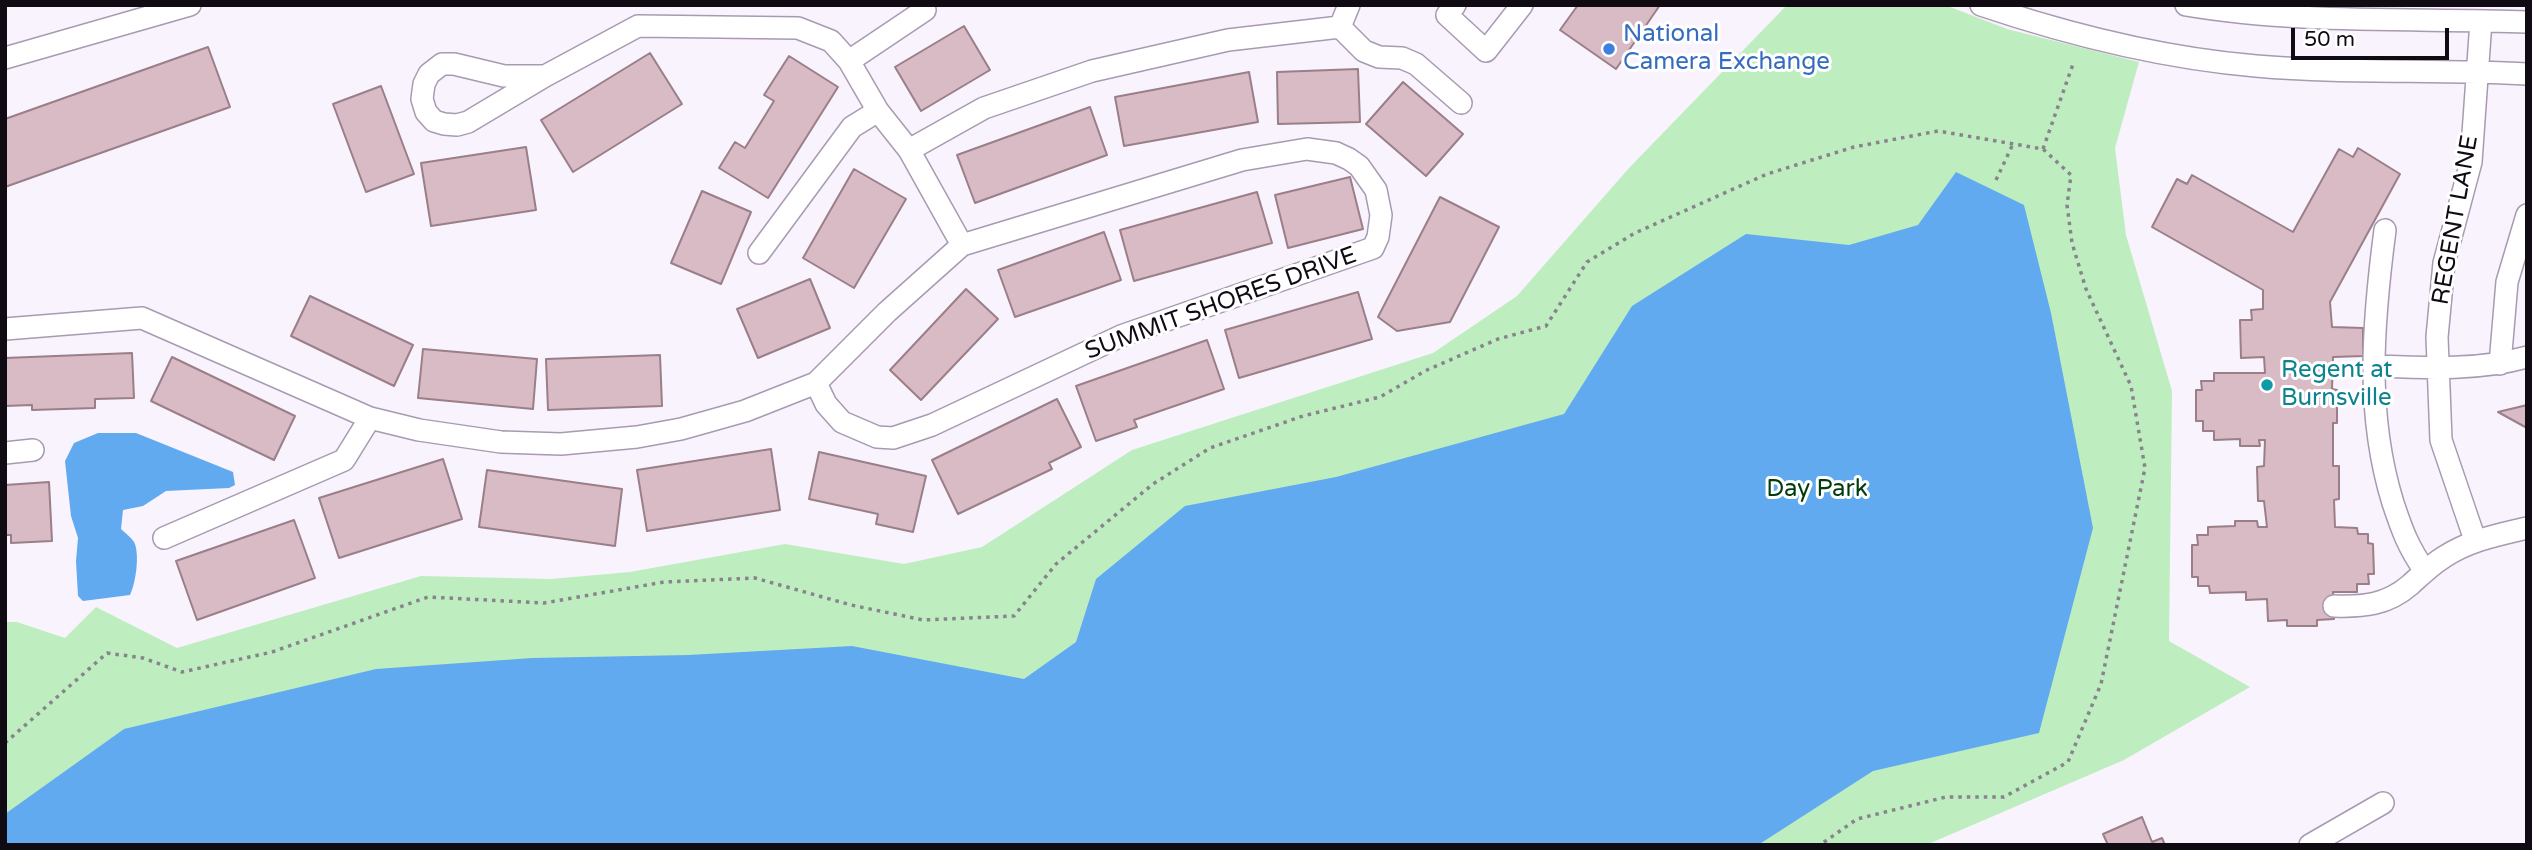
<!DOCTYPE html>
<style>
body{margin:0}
#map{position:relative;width:2532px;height:850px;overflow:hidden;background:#f9f3fd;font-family:"Varela Round",sans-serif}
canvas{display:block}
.frame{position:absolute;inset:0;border:7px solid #100b13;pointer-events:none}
.scale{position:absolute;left:2291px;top:28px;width:158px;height:32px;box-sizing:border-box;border:4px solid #100b13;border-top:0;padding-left:9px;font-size:21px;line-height:24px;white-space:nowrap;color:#100b13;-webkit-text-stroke:5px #fff;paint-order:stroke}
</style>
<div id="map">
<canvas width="2532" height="850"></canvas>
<div class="frame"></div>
<div class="scale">50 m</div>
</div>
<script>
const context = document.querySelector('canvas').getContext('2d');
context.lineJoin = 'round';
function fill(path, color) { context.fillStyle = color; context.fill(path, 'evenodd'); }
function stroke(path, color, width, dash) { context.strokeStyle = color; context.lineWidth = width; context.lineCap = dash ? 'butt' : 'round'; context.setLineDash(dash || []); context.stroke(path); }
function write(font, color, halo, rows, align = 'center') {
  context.font = font + ' "Varela Round",sans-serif'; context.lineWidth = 6; context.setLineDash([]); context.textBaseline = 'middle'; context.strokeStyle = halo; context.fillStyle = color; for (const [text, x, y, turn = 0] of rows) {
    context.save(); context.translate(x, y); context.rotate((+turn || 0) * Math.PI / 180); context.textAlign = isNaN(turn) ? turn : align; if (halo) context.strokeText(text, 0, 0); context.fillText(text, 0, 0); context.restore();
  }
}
fill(new Path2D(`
 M1787 5H1945L2007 29 2139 62 2115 148 2126 235 2172 391 2169 641 2250 687 2124 760 1926 845H5V622H17L65 638 96 607 177 648 421 576 551 579 630 572 785 544 904 564 982 547 1132 450 1433 353 1517 296 1629 168Z`), '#beeec0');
fill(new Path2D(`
 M1956 172 2024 205 2051 313 2093 528 2039 733 1873 771 1758 845H5V814L124 729 376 669 532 658 688 655 852 646 1024 679 1076 642 1096 579 1185 506 1336 477 1564 414 1632 306 1746 234 1849 245 1918 225Z
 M98 433H136L233 472 235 485 229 488 166 491 143 506 123 510 121 529C125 533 131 537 134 542 140 553 136 583 130 595L83 601 78 596 76 561 78 538 71 516 65 461 74 443Z`), '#62aaf0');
const building = new Path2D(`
 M1578 5H1660L1616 69 1560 30Z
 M964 26 990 70 921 111 895 67Z
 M208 47 230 107 5 187V119Z
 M650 53 682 104 573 172 541 120Z
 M789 56 838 87 768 198 719 168 735 142 745 148 774 101 764 95Z
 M1358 69 1360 122 1278 124 1277 72Z
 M1249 72 1258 122 1124 146 1115 97Z
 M1403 82 1463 134 1426 176 1366 124Z
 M381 86 414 174 366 192 333 104Z
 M1090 107 1107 155 975 203 957 155Z
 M526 147 536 210 431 226 421 163Z
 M2358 148 2400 174 2330 302 2332 327 2363 328V356L2333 357 2332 389 2337 390V423H2333V466H2339V499L2334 500 2335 527 2357 528 2358 534H2368V543L2373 544 2374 574H2368L2369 584H2357V592H2333L2334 619 2317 620V626H2287V620L2268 621 2267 599 2246 600V592L2210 593 2209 586H2198V577H2192V545H2198L2197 535H2208V527L2235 526V521H2257L2258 527H2267L2264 501H2258L2257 467 2264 466 2265 440H2259L2260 446H2240V439L2214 440V431H2203V421H2196V390H2202L2201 381H2214V373H2265L2264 357 2241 358 2240 320H2252L2251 310 2263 309V290L2152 227 2177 179 2187 184 2192 175 2293 232 2339 149 2353 157Z
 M854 169 906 199 854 288 803 258Z
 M1350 177 1363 229 1288 248 1275 195Z
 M702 191 751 212 721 284 671 263Z
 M1257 192 1272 243 1134 281 1120 230Z
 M1440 197 1499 227 1450 322 1397 331 1378 317Z
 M1104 232 1121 280 1015 317 998 270Z
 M810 279 830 328 758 358 737 309Z
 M966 289 998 319 921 400 890 370Z
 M1358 292 1372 339 1239 378 1225 330Z
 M310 296 413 345 394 386 291 336Z
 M1207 340 1224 389 1134 420 1137 427 1096 441 1076 386Z
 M423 349 537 359 533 409 418 398Z
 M132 353 134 398 95 399V408L32 410V405L5 406V358Z
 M660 355 662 406 548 410 546 359Z
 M172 357 295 416 274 460 151 401Z
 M1057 399 1081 447 1049 463 1052 469 958 514 932 460Z
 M2527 405V428L2498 412Z
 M771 449 780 510 647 531 637 470Z
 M819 452 926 476 913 532 876 524 878 514 809 499Z
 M443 459 462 519 339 558 319 498Z
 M487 470 622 489 615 546 479 527Z
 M49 482 52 541 11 543V535H5V485Z
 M294 520 315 578 197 620 176 561Z
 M2142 817 2152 842 2162 838 2165 845H2108L2103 834Z`);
fill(building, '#d9bbc5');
stroke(building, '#9a7e88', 2);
const minor = new Path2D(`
 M1455 5 1447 15 1486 51 1522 5
 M1981 5C2070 35 2161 58 2256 66 2346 74 2437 69 2527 74
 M2186 5C2298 24 2414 18 2527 22
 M1340 27 1349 5
 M5 58 190 5
 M849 61 925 10
 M545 76 468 122 457 125 444 124 434 121 426 112 422 99 424 84 429 74 442 64H454L504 76H545L638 26 798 28 831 41 849 61 878 111 909 150 962 245
 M909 150 984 108 1092 71 1228 40 1340 27 1364 51 1379 57 1402 58 1416 64 1461 103
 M2385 230C2373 322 2365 413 2393 503 2402 530 2408 547 2425 571
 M759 253 852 127 878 111
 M5 329 142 318 370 418 419 430 501 442 561 444 637 437 681 429 745 411 816 383 826 404 842 422 877 437 893 438 932 425 1121 336 1373 248 1378 237 1381 215 1376 190 1359 166 1349 159 1336 153 1307 149 1242 160 962 245 887 312 816 383
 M2500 364 2507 282 2527 215
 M2374 366C2425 368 2477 371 2527 357
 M5 453 33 450
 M164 538 344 460 370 418
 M2475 540 2441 440 2437 337 2444 263 2471 162 2481 21
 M2334 606C2363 607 2387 605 2410 585 2421 575 2431 565 2444 557 2470 540 2498 535 2527 528
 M2310 845 2383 803`);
stroke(minor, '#a89ab1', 24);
stroke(new Path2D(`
 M2043 149 2073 64
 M1996 180 2013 144
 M5 743 107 653 143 658 182 672 272 652 428 597 544 603 664 582 755 578 851 605 923 620 1014 616 1056 564 1153 484 1210 448 1303 416 1380 397 1427 370 1498 339 1546 326 1587 262 1635 233 1767 174 1854 147 1938 131 2043 149 2071 175 2067 205 2072 243 2086 289 2131 386 2145 468 2101 684 2068 762 2004 797H1946L1857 819 1820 845`), '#89838c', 3.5, [3.5, 5]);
stroke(minor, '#fff', 21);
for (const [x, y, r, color] of [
 [1609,49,7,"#3f7fe0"],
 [2267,385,7,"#0f9aa8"]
]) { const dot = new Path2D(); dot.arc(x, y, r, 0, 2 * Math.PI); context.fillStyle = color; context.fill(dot); stroke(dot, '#fff', 2.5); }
write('24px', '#366cbe', '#fff', [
 ["National",1623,35],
 ["Camera Exchange",1623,63]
], 'left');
write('24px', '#100b13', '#fff', [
 ["REGENT LANE",2456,220,-80],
 ["SUMMIT SHORES DRIVE",1221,304,-20]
]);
write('24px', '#0d838f', '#fff', [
 ["Regent at",2281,371],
 ["Burnsville",2281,399]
], 'left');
write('24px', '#003c0f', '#fff', [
 ["Day Park",1817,490]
]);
</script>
